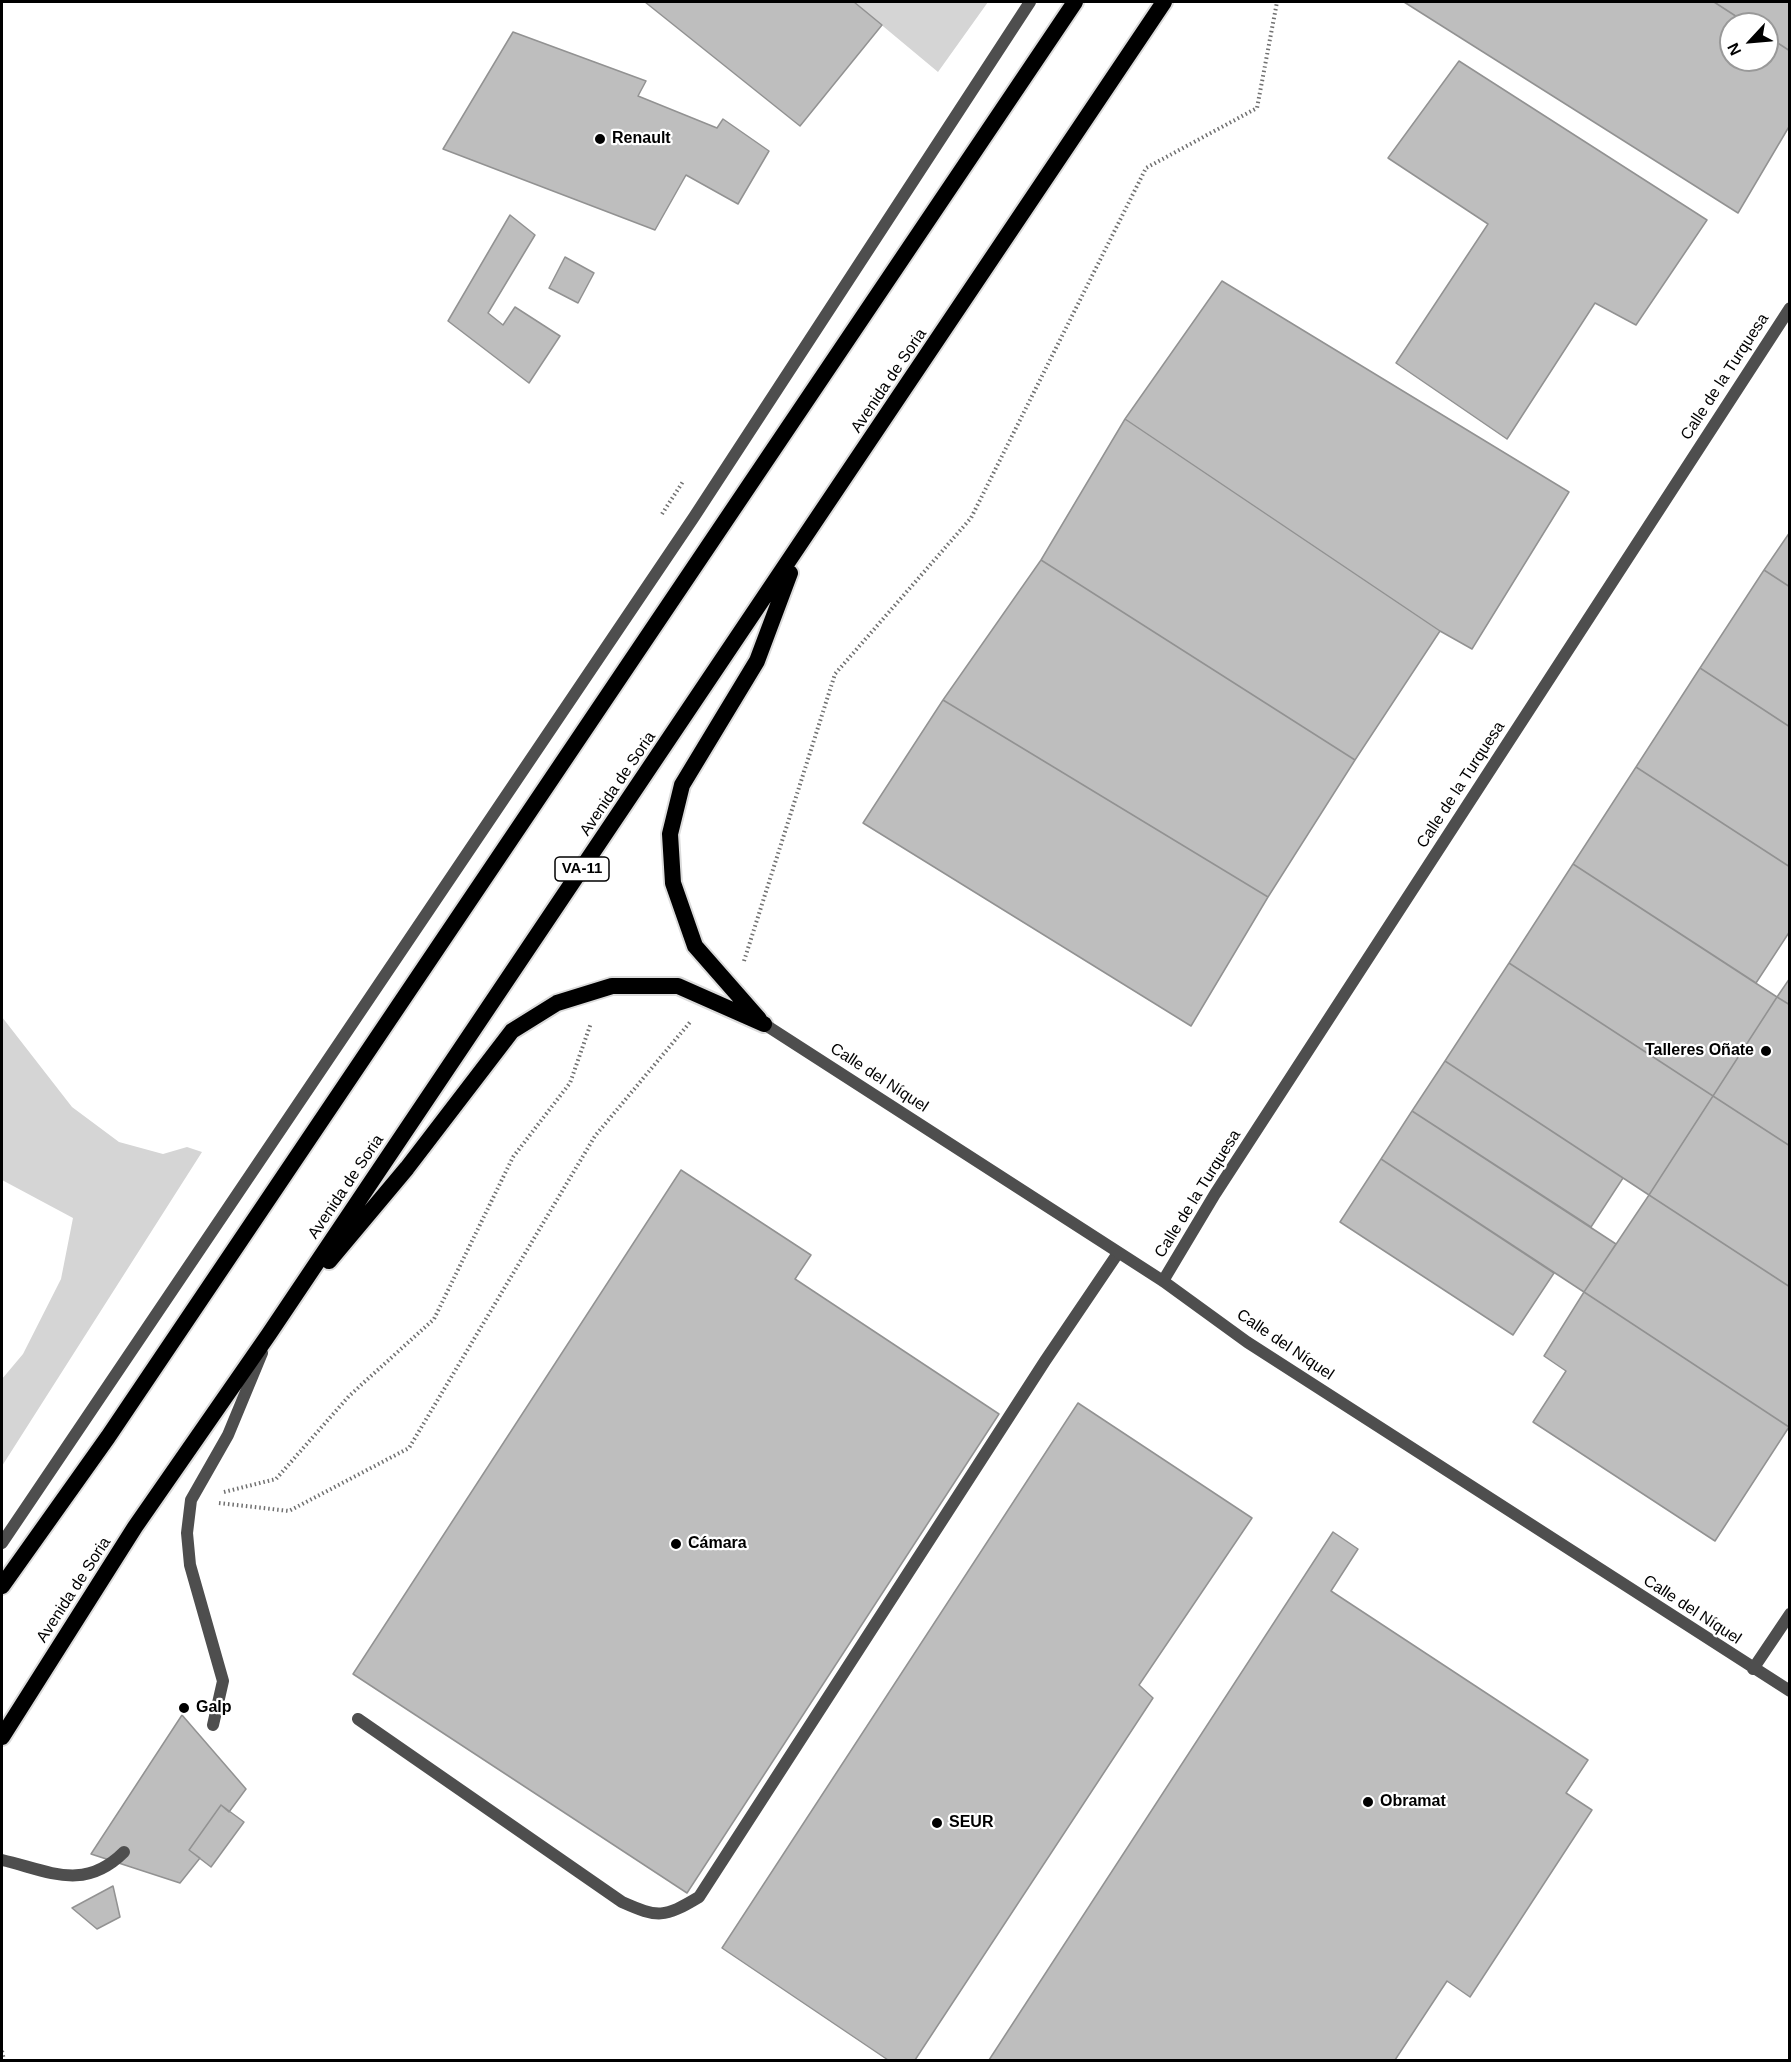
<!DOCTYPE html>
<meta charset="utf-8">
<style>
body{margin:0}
#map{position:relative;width:1791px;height:2062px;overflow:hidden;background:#fff;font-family:Arial,sans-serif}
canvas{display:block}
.frame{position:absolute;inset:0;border:3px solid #000;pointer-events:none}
.north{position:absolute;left:1719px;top:12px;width:60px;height:60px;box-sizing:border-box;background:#fff;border:2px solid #999;border-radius:50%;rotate:244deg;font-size:16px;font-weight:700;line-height:24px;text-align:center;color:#000}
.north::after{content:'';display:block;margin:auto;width:21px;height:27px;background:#000;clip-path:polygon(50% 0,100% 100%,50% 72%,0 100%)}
</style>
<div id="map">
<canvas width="1791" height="2062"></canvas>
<div class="frame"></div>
<div class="north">N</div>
</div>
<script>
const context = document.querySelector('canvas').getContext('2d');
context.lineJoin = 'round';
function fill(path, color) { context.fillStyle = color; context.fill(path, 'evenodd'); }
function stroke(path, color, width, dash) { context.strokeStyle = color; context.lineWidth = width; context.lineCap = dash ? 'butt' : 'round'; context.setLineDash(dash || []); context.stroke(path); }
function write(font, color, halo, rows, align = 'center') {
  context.font = font + ' Arial,sans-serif'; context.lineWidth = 4.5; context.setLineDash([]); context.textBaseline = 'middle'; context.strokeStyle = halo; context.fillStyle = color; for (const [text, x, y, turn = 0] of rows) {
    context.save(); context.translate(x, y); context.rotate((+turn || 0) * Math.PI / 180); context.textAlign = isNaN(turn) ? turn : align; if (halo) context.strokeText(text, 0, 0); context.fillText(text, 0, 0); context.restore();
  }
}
fill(new Path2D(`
 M854 2H988L938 72Z
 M2 1017 72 1107 119 1142 163 1154 187 1147 202 1152 2 1466V1379L23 1354 61 1279 73 1218 2 1180Z`), '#d5d5d5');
const building = new Path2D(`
 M645 2H854L882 25 800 126Z
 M1404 2H1714L1748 24H1731V60H1767V36L1790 51V125L1738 213Z
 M1714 2H1790V51L1767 36V24H1748Z
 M513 32 646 81 638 96 717 128 723 119 769 151 738 204 686 175 655 230 443 149Z
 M1459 61 1707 220 1636 325 1595 303 1507 439 1396 363 1488 224 1388 158Z
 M510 215 535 235 488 313 503 325 515 307 560 336 529 383 448 321Z
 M565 257 594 273 578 303 549 288Z
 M1222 281 1569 492 1472 649 1440 631 1125 419Z
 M1125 419 1440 631 1355 760 1041 560Z
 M1790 532V587L1764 570Z
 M1041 560 1355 760 1268 897 943 700Z
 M1764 570 1790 587V727L1700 668Z
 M1700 668 1790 727V867L1636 767Z
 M943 700 1268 897 1191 1026 863 823Z
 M1636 767 1790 867V931L1756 983 1573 864Z
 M1573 864 1777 997 1713 1096 1509 963Z
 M1509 963 1713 1096 1649 1195 1445 1061Z
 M1790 978V1005L1777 997Z
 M1777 997 1790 1005V1146L1713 1096Z
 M1445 1061 1623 1178 1591 1227 1412 1111Z
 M1713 1096 1790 1146V1287L1649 1195Z
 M1412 1111 1616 1244 1584 1292 1381 1159Z
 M1381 1159 1554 1273 1513 1335 1340 1222Z
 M681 1170 811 1255 795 1279 999 1414 687 1893 353 1674Z
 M1649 1195 1790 1287 1789 1427 1584 1292Z
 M1584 1292 1789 1427 1715 1541 1533 1422 1566 1371 1544 1356Z
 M1078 1403 1252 1518 1139 1685 1153 1698 915 2060H888L722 1948Z
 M1333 1532 1358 1549 1331 1591 1588 1760 1566 1793 1592 1810 1470 1997 1447 1981 1395 2060H989Z
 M182 1715 246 1789 229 1812 221 1805 189 1850 200 1858 180 1883 91 1854Z
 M221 1805 244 1822 211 1867 189 1850Z
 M113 1886 120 1917 97 1929 72 1908Z`);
fill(building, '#bebebe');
stroke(building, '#929292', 1.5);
const trunk = new Path2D(`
 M759 1019 695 946 673 883 670 834 682 785 757 661 790 573
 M329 1261 407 1168 512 1031 557 1003 612 986H678L764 1024
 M2 1586 108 1437 1075 2
 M2 1737 135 1527 269 1334 1164 2`);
stroke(trunk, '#dbdbdb', 20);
stroke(new Path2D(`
 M662 514 684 480
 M744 961 835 674 971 518 1146 168 1257 108 1277 2
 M224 1492 276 1479 349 1396 434 1319 513 1157 570 1083 591 1023
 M219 1503 289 1511 409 1448 595 1136 691 1021
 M2 2051 4 2060`), '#707070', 4, [1.5, 3]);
stroke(new Path2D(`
 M2 1543 694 517 1030 2
 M358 1719 622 1902C658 1918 664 1918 699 1897L1045 1361 1118 1253
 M213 1725 223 1681 190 1565 187 1533 191 1500 228 1435 262 1353
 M2 1860C49 1871 84 1892 124 1852`), '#4e4e4e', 12);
stroke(new Path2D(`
 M764 1024 1163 1281 1247 1342 1790 1691
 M1163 1281 1215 1194 1790 308
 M1753 1669 1790 1614`), '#4e4e4e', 12);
stroke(trunk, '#000', 16);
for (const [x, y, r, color] of [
 [600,139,6,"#000"],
 [1766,1051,6,"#000"],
 [676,1544,6,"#000"],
 [184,1708,6,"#000"],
 [1368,1802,6,"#000"],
 [937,1823,6,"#000"]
]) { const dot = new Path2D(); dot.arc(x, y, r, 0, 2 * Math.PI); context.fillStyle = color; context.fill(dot); stroke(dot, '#fff', 2); }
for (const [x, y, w] of [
 [582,869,54]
]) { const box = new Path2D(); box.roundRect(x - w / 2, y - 12, w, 24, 4.5); context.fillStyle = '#fff'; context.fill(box); stroke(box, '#000', 1.5); }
write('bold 15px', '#000', null, [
 ["VA-11",582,869]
]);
write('bold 16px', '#000', '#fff', [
 ["Renault",612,139],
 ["Talleres Oñate",1754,1051,"right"],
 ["Cámara",688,1544],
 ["Galp",196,1708],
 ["Obramat",1380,1802],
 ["SEUR",949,1823]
], 'left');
write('16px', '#000', '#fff', [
 ["Calle de la Turquesa",1725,377,-57],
 ["Avenida de Soria",889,381,-56],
 ["Avenida de Soria",618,784,-56],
 ["Calle de la Turquesa",1461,785,-57],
 ["Calle del Níquel",879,1078,33],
 ["Avenida de Soria",346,1187,-56],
 ["Calle de la Turquesa",1198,1194,-58],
 ["Calle del Níquel",1285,1345,34],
 ["Avenida de Soria",74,1590,-57],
 ["Calle del Níquel",1692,1610,33]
]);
</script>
